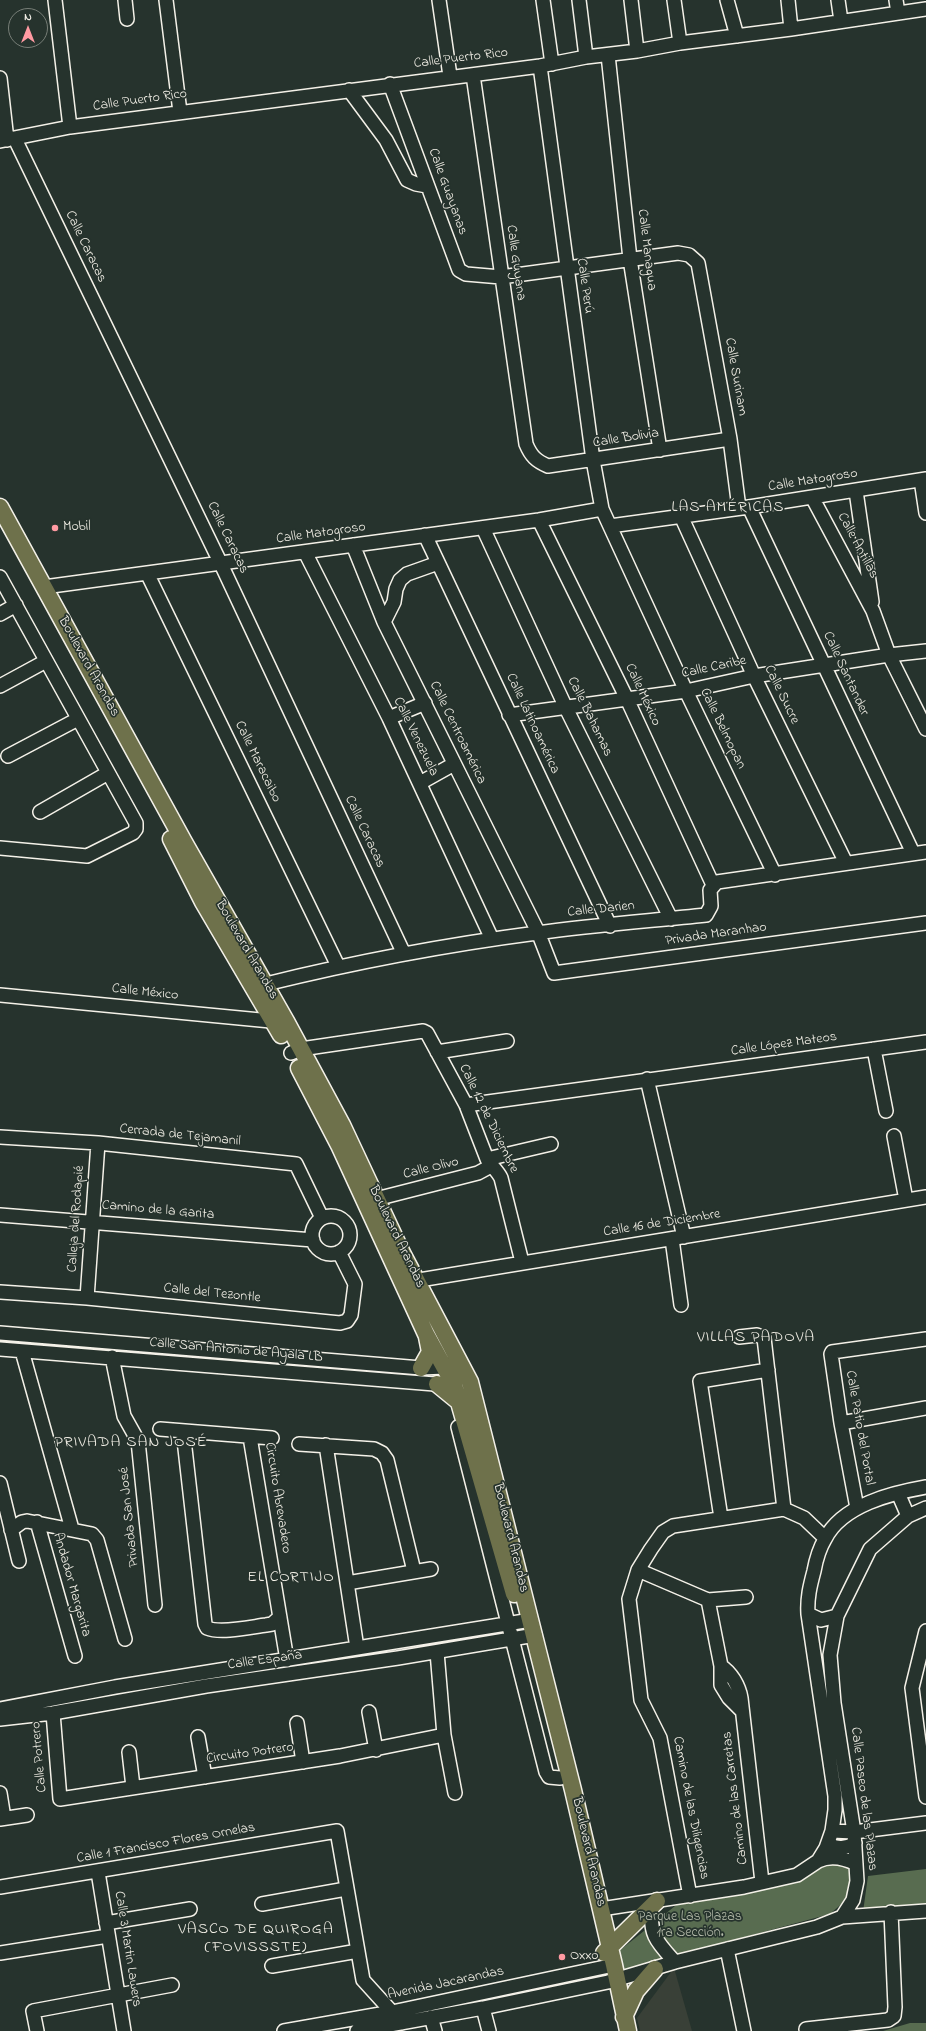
<!DOCTYPE html>
<meta charset="utf-8">
<style>
body{margin:0}
#map{position:relative;width:926px;height:2031px;overflow:hidden;background:#26332d;font-family:"Indie Flower",sans-serif}
canvas{display:block}
.north{position:absolute;left:8px;top:8px;width:40px;height:40px;box-sizing:border-box;background:#26332d;border:1px solid #787f78;border-radius:50%;rotate:0deg;font-size:11px;font-weight:700;line-height:16px;text-align:center;color:#f4f1e8}
.north::after{content:'';display:block;margin:auto;width:14px;height:18px;background:#ff9aa2;clip-path:polygon(50% 0,100% 100%,50% 72%,0 100%)}
</style>
<div id="map">
<canvas width="926" height="2031"></canvas>
<div class="north">N</div>
</div>
<script>
const context = document.querySelector('canvas').getContext('2d');
context.lineJoin = 'round';
function fill(path, color) { context.fillStyle = color; context.fill(path, 'evenodd'); }
function stroke(path, color, width, dash) { context.strokeStyle = color; context.lineWidth = width; context.lineCap = dash ? 'butt' : 'round'; context.setLineDash(dash || []); context.stroke(path); }
function write(font, color, halo, rows, align = 'center') {
  context.font = font + ' "Indie Flower",sans-serif'; context.lineWidth = 3.5; context.setLineDash([]); context.textBaseline = 'middle'; context.strokeStyle = halo; context.fillStyle = color; for (const [text, x, y, turn = 0] of rows) {
    context.save(); context.translate(x, y); context.rotate((+turn || 0) * Math.PI / 180); context.textAlign = isNaN(turn) ? turn : align; if (halo) context.strokeText(text, 0, 0); context.fillText(text, 0, 0); context.restore();
  }
}
fill(new Path2D(`
 M674 1968 692 2031H640L637 2018Z`), '#394037');
fill(new Path2D(`
 M851 1842 853 1880 846 1900 830 1914 622 1970 619 1951 680 1902 797 1883 821 1867Z
 M926 1869V1908L863 1912 868 1876Z
 M910 2023H926V2031H883Z`), '#586c50');
const minor = new Path2D(`
 M55 0 70 127
 M125 0 127 19
 M166 0 180 112
 M439 0 450 76
 M543 0 552 64
 M579 0 586 57
 M631 0 637 51
 M674 0 680 43
 M727 0 737 36
 M788 0 791 29
 M838 0 841 21
 M896 0 898 13
 M608 55 630 259 660 450
 M540 66 593 460 602 509 686 691 775 875
 M473 75 526 444C531 456 536 461 548 466L730 439
 M0 78 7 140
 M390 84 459 270 466 274 501 277 678 253 689 255 698 263 730 439 739 508
 M349 90 386 140 407 180 416 184 427 186
 M15 139 221 564 404 954
 M0 141 70 127 540 66 586 57 637 51 680 43 791 29 926 9
 M921 480 926 513
 M856 491 872 602
 M812 497 873 611 889 655 926 729
 M749 507 913 853
 M681 516 754 676 846 863
 M539 520 627 699 713 885
 M610 526 749 507 926 479
 M483 528 566 708 671 919
 M425 535 610 926
 M353 545 384 622 538 932 554 973 926 923
 M305 552 389 718 492 939
 M147 573 338 966
 M0 577 136 823V829L133 833 87 856 0 848
 M44 587 539 520 602 509
 M0 614 16 605
 M384 622 394 602 396 589 400 580 407 574 438 563
 M0 686 46 661
 M509 715 686 691 754 676 889 655 926 651
 M389 718 425 703
 M8 756 78 719
 M420 783 454 764
 M40 812 108 773
 M257 988 266 984C355 962 445 945 537 933 593 925 649 921 706 915L711 906 710 890 717 882 926 852
 M0 995 281 1022
 M874 1049 886 1111
 M437 1052 507 1041
 M291 1053 301 1049 423 1031 427 1033 466 1105 487 1159C491 1166 497 1170 501 1178L522 1262
 M647 1079 684 1237
 M466 1105 926 1042
 M894 1136 906 1200
 M0 1137 98 1143 296 1164 322 1218
 M487 1159 551 1144
 M376 1199 478 1173 491 1166
 M0 1215 313 1240
 M312 1235a19 19 0 1 1 38 0a19 19 0 1 1-38 0Z
 M672 1239 681 1305
 M407 1282 926 1197
 M0 1292 87 1298 340 1323 347 1321 351 1315 355 1284 339 1252
 M87 1298 98 1143
 M0 1333 421 1368 445 1367 451 1364
 M739 1337 757 1335 764 1338 784 1509
 M0 1349 447 1385
 M22 1351 72 1529
 M112 1357 124 1416 138 1441 155 1605
 M841 1423 926 1408
 M458 1427 546 1772 549 1777 560 1778
 M160 1429 272 1438
 M183 1431 205 1624 207 1628C221 1634 251 1627 266 1625L272 1624 280 1617
 M250 1437 287 1660
 M299 1444 374 1449 382 1453 387 1460 414 1571
 M326 1445 357 1648
 M0 1483 19 1561
 M898 1493 908 1516
 M857 1508 841 1423 831 1354 832 1352 926 1339
 M721 1518 700 1381 768 1370
 M37 1522 75 1656
 M11 1530 22 1522 27 1521 92 1534 97 1540 125 1639
 M638 1570 708 1600 721 1666V1685L729 1698 742 1711
 M347 1583 431 1569
 M708 1600 746 1597
 M808 1614 821 1620 837 1616
 M926 1631 912 1688 926 1797
 M437 1652 444 1735 455 1793
 M721 1666C731 1672 739 1686 741 1698L762 1882
 M0 1709 115 1687 531 1620
 M369 1712 376 1750
 M53 1713 60 1799 340 1756 444 1735
 M0 1719 53 1713 206 1686 398 1658 535 1635
 M297 1723 303 1762
 M198 1737 205 1777
 M129 1752 133 1787
 M0 1793 4 1818
 M0 1819 27 1815
 M832 1831 854 1832 926 1823
 M829 1843C836 1850 847 1848 855 1843
 M818 1861C831 1855 844 1858 856 1864
 M98 1872 124 2031
 M0 1887 337 1831 363 1980 402 2023
 M690 1896 660 1738 641 1700 629 1599 638 1570 651 1549 663 1532 673 1526 784 1509 804 1518 825 1538
 M262 1904 346 1889
 M652 1907C649 1935 657 1942 675 1962
 M601 1909 744 1887 797 1875 818 1861 826 1848 832 1831 835 1810V1796L808 1614C807 1598 810 1586 814 1571 816 1560 819 1549 825 1539 842 1505 892 1493 926 1487
 M842 1917 926 1911
 M106 1923 190 1909
 M727 1949 744 2031
 M0 1953 108 1936
 M272 1966 358 1951
 M483 2008 489 2031
 M431 2017 435 2031
 M806 2029 888 2020 894 2016 895 2007 891 1912
 M37 2031 33 2011 172 1985
 M284 2031 392 2012 614 1965
 M357 2031 483 2008 608 1982 675 1962 817 1927 842 1917 853 1900 857 1881 854 1832 834 1703 830 1655 837 1616 870 1549 908 1516 926 1508`);
const major = new Path2D(`
 M0 507 184 842 287 1023 342 1125 402 1253 470 1382 573 1790 614 1965 628 2031
 M171 839 203 902 281 1035
 M299 1068 339 1145 426 1334 454 1385 514 1594
 M421 1368 430 1352 427 1337
 M437 1384 459 1402
 M604 1953 657 1901
 M624 2017 636 1991 655 1969`);
stroke(minor, '#f4f1e8', 16);
stroke(major, '#f4f1e8', 19);
stroke(minor, '#26332d', 13);
stroke(major, '#6e714b', 16);
for (const [x, y, r, color] of [
 [55,528,4,"#ff9aa2"],
 [562,1957,4,"#ff9aa2"]
]) { const dot = new Path2D(); dot.arc(x, y, r, 0, 2 * Math.PI); context.fillStyle = color; context.fill(dot); stroke(dot, '#26332d', 1.5); }
write('14px', '#f4f1e8', '#26332d', [
 ["Calle Puerto Rico",461,59,-7],
 ["Calle Puerto Rico",140,101,-8],
 ["Calle Guayanas",447,192,70],
 ["Calle Caracas",85,247,64],
 ["Calle Managua",646,250,83],
 ["Calle Guyana",515,263,82],
 ["Calle Perú",584,286,82],
 ["Calle Surinam",735,377,80],
 ["Calle Bolivia",626,439,-9],
 ["Calle Matogroso",813,481,-9],
 ["Calle Matogroso",321,534,-8],
 ["Calle Caracas",227,538,64],
 ["Calle Antillas",857,546,62],
 ["Boulevard Arandas",88,667,61],
 ["Calle Caribe",714,668,-12],
 ["Calle Santander",845,674,65],
 ["Calle México",642,695,65],
 ["Calle Sucre",781,695,64],
 ["Calle Bahamas",589,717,64],
 ["Calle Latinoamérica",532,724,65],
 ["Calle Belmopan",722,729,64],
 ["Calle Centroamérica",457,733,64],
 ["Calle Venezuela",415,737,64],
 ["Calle Maracaibo",257,762,64],
 ["Calle Caracas",364,832,65],
 ["Calle Darien",601,910,-6],
 ["Privada Maranhao",716,935,-8],
 ["Boulevard Arandas",246,950,60],
 ["Calle México",145,993,6],
 ["Calle López Mateos",784,1045,-8],
 ["Calle 12 de Diciembre",488,1119,64],
 ["Cerrada de Tejamanil",180,1136,6],
 ["Calle Olivo",431,1169,-14],
 ["Camino de la Garita",158,1211,5],
 ["Calleja del Rodapié",77,1219,-86],
 ["Calle 16 de Diciembre",662,1224,-9],
 ["Boulevard Arandas",396,1237,64],
 ["Calle del Tezontle",212,1294,6],
 ["Calle San Antonio de Ayala LB",236,1351,5],
 ["Calle Patio del Portal",859,1428,80],
 ["Circuito Abrevadero",277,1498,81],
 ["Privada San José",130,1517,-96],
 ["Boulevard Arandas",510,1538,76],
 ["Andador Margarita",71,1585,74],
 ["Calle España",265,1661,-8],
 ["Circuito Potrero",250,1754,-8],
 ["Calle Potrero",40,1757,-95],
 ["Camino de las Carretas",736,1798,-97],
 ["Calle Paseo de las Plazas",863,1799,83],
 ["Camino de las Diligencias",690,1808,79],
 ["Calle 1 Francisco Flores Ornelas",166,1844,-10],
 ["Boulevard Arandas",588,1852,77],
 ["Calle 3 Martin Lawers",127,1949,81],
 ["Avenida Jacarandas",446,1984,-12]
]);
write('14px', '#f4f1e8', '#26332d', [
 ["Mobil",63,528],
 ["Oxxo",570,1957]
], 'left');
write('14px', '#b6bcab', '#26332d', [
 ["Parque Las Plazas",690,1918],
 ["1ra Sección.",690,1934]
]);
context.letterSpacing = '1px';
write('16px', '#f4f1e8', '#26332d', [
 ["LAS AMÉRICAS",728,508],
 ["VILLAS PADOVA",756,1338],
 ["PRIVADA SAN JOSÉ",131,1443],
 ["EL CORTIJO",291,1578],
 ["VASCO DE QUIROGA",256,1930],
 ["(FOVISSSTE)",256,1948]
]);
context.letterSpacing = '0px';
</script>
